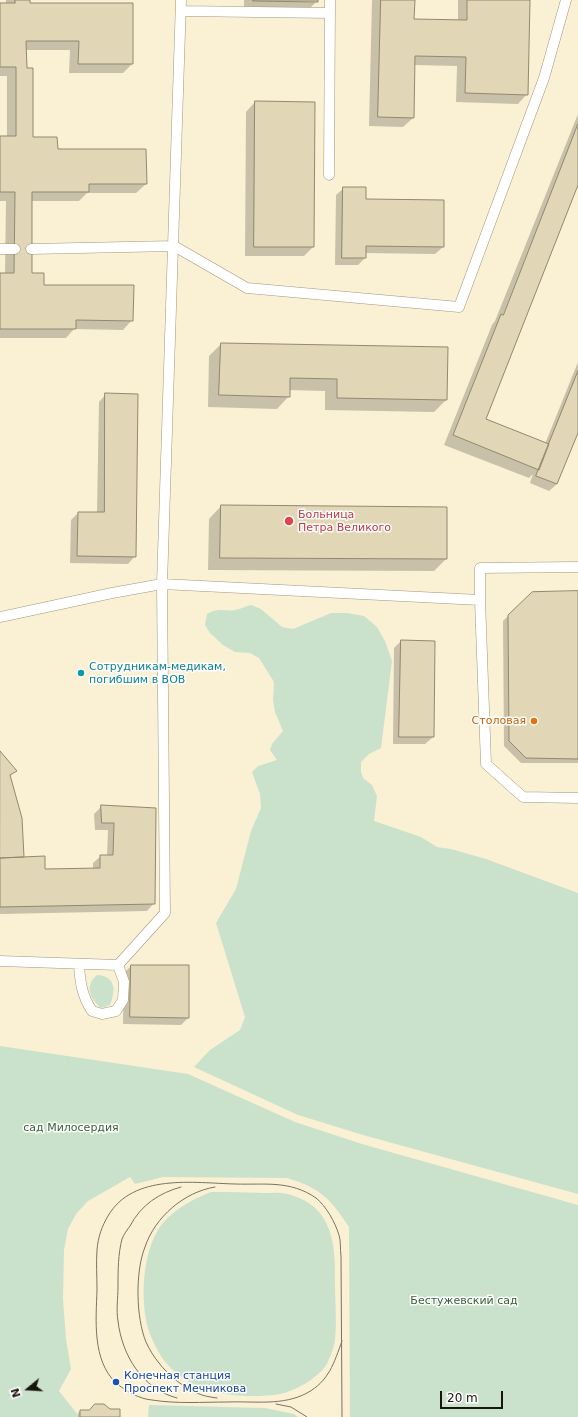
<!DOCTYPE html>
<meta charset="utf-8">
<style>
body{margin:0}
#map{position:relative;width:578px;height:1417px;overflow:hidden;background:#faf0d4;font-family:"DejaVu Sans",sans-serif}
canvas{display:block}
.north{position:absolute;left:8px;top:1369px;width:40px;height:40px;-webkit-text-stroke:3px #fefefe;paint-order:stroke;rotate:252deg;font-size:11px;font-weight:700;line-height:16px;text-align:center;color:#18150b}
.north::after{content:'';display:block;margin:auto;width:14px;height:18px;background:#18150b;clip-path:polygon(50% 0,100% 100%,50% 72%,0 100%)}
.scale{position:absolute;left:440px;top:1391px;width:63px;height:18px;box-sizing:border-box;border:2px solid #18150b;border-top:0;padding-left:5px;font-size:12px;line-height:14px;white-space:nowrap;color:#18150b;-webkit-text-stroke:3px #fefefe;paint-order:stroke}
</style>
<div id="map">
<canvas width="578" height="1417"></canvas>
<div class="north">N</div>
<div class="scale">20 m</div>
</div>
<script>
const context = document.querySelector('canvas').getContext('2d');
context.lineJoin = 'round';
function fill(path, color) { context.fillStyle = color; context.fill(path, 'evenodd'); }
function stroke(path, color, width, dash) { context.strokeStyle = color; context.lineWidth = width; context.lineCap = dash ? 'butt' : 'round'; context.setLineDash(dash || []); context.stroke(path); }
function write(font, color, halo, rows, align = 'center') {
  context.font = font + ' "DejaVu Sans",sans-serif'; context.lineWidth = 3; context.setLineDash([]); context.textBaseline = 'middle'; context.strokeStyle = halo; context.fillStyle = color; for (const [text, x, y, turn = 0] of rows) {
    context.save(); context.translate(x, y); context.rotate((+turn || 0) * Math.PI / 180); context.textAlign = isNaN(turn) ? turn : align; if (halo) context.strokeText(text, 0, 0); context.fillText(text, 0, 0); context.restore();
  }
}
fill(new Path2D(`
 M251 605 261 609 282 627 293 629 331 613H347L364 616 377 627 385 641 392 661 381 748 369 754 361 762V772L363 778 372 785 377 796 374 821 421 837 437 847 451 849 486 859 578 893V1194L363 1135 298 1115 194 1067 210 1050 240 1030 245 1017 216 923 236 889 251 831 261 808 260 794 252 772 258 766 277 760 270 750 272 744 283 731 275 712 273 700 274 682 259 658 250 653 235 652 223 645 210 633 205 625 207 614C220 607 223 612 235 610 241 609 246 606 251 605Z
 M97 975C116 976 116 991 110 1005L101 1008C90 998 84 986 97 975Z
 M0 1046 188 1074 295 1122 362 1144 578 1205V1417H350L349 1227C330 1198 320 1188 287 1178L163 1177 135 1184 130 1177 88 1201 76 1214 68 1229 64 1250 63 1299 66 1339 71 1369 59 1391 78 1415 79 1417H0Z
 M211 1192C229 1192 247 1192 264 1193 272 1193 280 1192 287 1194 333 1205 336 1244 335 1284 335 1302 337 1322 335 1340 334 1346 332 1353 329 1359 324 1375 296 1391 280 1394 249 1399 204 1396 179 1375 167 1366 159 1355 153 1341 139 1313 141 1259 157 1232 168 1212 191 1200 211 1192Z
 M149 1405 265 1408 294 1414 298 1417H134H148Z`), '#cae2cb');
fill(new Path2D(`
 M6 0H29V4L132 64 123 73H69L70 50H26L32 138 57 150 146 184 136 193H87L79 201H31V274L43 286 132 320 123 330 74 329 66 338H0V274H5L6 201H0V137H7V76H0V4H6Z
 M244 0H317V1L307 11 244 10Z
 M372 0H414L413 20 458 21V0H529L527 94 518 104 456 102 457 66 414 65 413 118 403 127 369 126Z
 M255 102 313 247 304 256H245L246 112Z
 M578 114V182L484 420 545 444 578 362V430L557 484 549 491 530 483 533 474 529 478 444 445 492 325 495 321Z
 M344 188 365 200 443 247 435 254 365 253V258L358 265H335L336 195Z
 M221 344 447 348 446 400 434 412 325 410V391L289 390V396L277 409 208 407 209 356Z
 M106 394 135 556 128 564 70 563 71 520 78 513H97L99 402Z
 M221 506 446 559 434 571 208 570 209 519Z
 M532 592H578V763H521L504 746 503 621Z
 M401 641 433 737 425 744H393L394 648Z
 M0 753 15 771 9 777 23 858 44 870 93 869V863L101 856H107L108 830H95L94 814 102 806 155 809 154 903 147 911 0 914Z
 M131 966H188V1018L181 1025 123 1024 124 973Z
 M80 1411H87L119 1417H78V1413Z`), '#0003');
const building = new Path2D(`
 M15 0H30V3H133V64H78L79 41H26L27 68H33V137H57L58 149H146L147 184H89V192H32V273H44V285H134L133 321 76 320V329H0V273H14L15 192H0V136H16V67H0V3H15Z
 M253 0H318V2L253 1Z
 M381 0H415L414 19 467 20V0H530L528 95 465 93 466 57 415 56 414 118 378 117Z
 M255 101 315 102 314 247H254Z
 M578 124V185L486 419 549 444 539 470 453 435 501 314 503 315Z
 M343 187H366V199L444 200V247L366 246V258H342Z
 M221 343 448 347 447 400 337 398V379L290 378V397L219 395Z
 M578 371V433L557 484 536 476Z
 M105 393 138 394 136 557 77 556 78 512H104Z
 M221 505 447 507V559L220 558Z
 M578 591V759L526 758 509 741 508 615 532 592Z
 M401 640 435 641 434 737H399Z
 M0 751 17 771 10 775 22 818 24 857 0 858Z
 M101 805 156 808 155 904 0 907V858L45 856V869L100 868V855H113L114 823H102Z
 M131 965H189V1018L130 1017Z
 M95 1404H104L110 1409H120V1417H80V1410H89Z`);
fill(building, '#e1d6b5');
stroke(building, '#91886f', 1);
const lane = new Path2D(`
 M181 11 330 13
 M329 175 330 0
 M0 249H15
 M31 249 174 246 247 288 459 307 544 78 566 0
 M480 600V568L578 567
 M0 617 112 593 162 584 480 600 486 764 523 797 578 798
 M0 961 118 965 165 913 162 584 181 0
 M79 964C80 982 82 996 92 1011L102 1014 116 1011 123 1000 124 982 118 965`);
stroke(lane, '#9f977d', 11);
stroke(lane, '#fff', 10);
stroke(new Path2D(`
 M215 1187C184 1192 155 1217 145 1247 135 1272 136 1318 146 1342 149 1349 154 1357 159 1363 168 1375 183 1387 197 1393 203 1396 210 1397 217 1398
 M342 1341C334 1363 329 1381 307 1393 283 1406 254 1401 228 1402 203 1402 177 1404 152 1400 139 1399 126 1391 116 1383 92 1360 96 1320 97 1290 97 1276 96 1263 97 1250 98 1237 102 1226 108 1216 133 1173 194 1183 235 1184 265 1185 290 1180 316 1198 326 1206 335 1222 339 1235 341 1241 340 1249 341 1256L342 1417
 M177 1398C142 1389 122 1355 118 1321 116 1310 118 1298 118 1287 118 1271 118 1254 122 1239 124 1234 127 1230 130 1226 141 1205 159 1193 181 1187
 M276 1404 291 1407 307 1417`), '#797362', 1);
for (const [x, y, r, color] of [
 [289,521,5,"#e0444e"],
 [81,673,4,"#0f9aa8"],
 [534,721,4,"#e8710a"],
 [116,1382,4,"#1a4fb4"]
]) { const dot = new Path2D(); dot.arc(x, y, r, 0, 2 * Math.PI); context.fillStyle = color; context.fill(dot); stroke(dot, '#fefefe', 1.5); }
write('11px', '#be3a42', '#fefefe', [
 ["Больница",298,515],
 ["Петра Великого",298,528]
], 'left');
write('11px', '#0d838f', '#fefefe', [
 ["Сотрудникам-медикам,",89,667],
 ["погибшим в ВОВ",89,680]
], 'left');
write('11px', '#c56008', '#fefefe', [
 ["Столовая",526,721]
], 'right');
write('11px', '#38613b', '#fefefe', [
 ["сад Милосердия",71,1128],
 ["Бестужевский сад",464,1301]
]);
write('11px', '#164399', '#fefefe', [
 ["Конечная станция",124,1376],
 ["Проспект Мечникова",124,1389]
], 'left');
</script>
